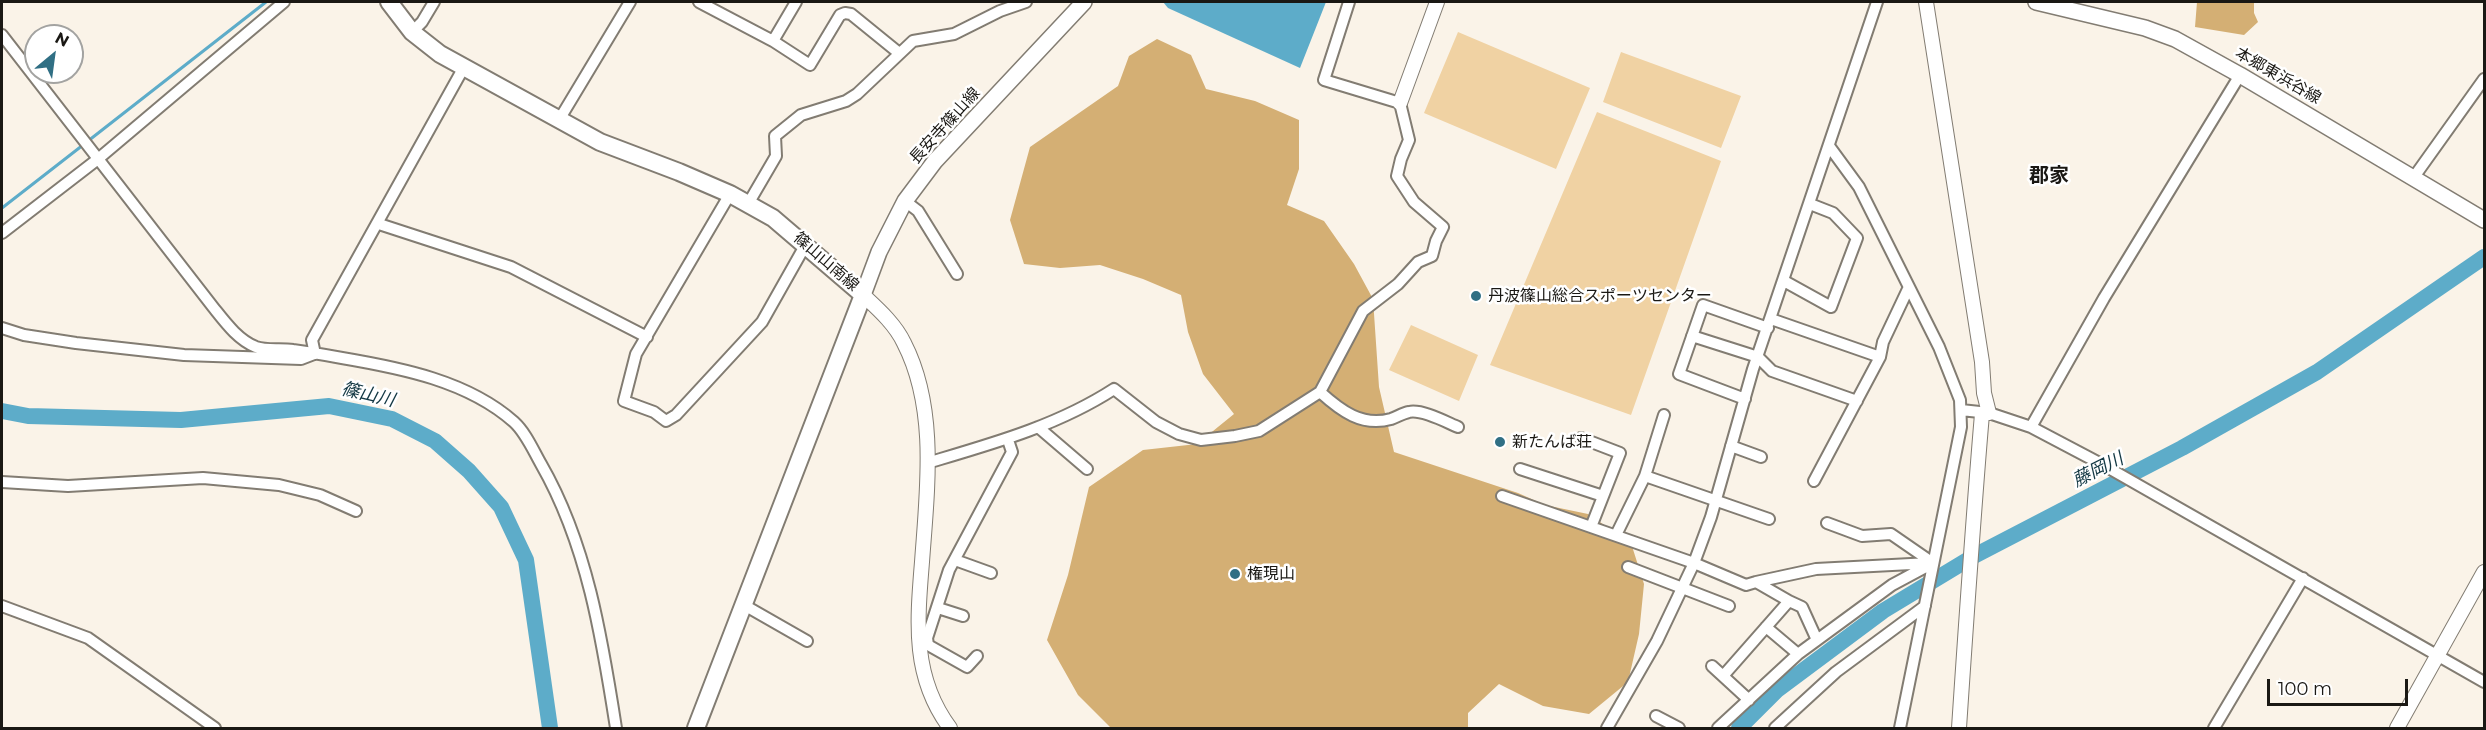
<!DOCTYPE html>
<meta charset="utf-8">
<style>
body{margin:0}
#map{position:relative;width:2486px;height:730px;overflow:hidden;background:#faf3e8;font-family:Montserrat,sans-serif}
canvas{display:block}
.frame{position:absolute;inset:0;border:3px solid #1a1814;pointer-events:none}
.north{position:absolute;left:24px;top:24px;width:60px;height:60px;box-sizing:border-box;background:#fff;border:2px solid #a3a3a1;border-radius:50%;rotate:29deg;font-size:16px;font-weight:700;line-height:24px;text-align:center;color:#1a1814}
.north::after{content:'';display:block;margin:auto;width:21px;height:27px;background:#306f84;clip-path:polygon(50% 0,100% 100%,50% 72%,0 100%)}
.scale{position:absolute;left:2267px;top:679px;width:141px;height:27px;box-sizing:border-box;border:3px solid #1a1814;border-top:0;padding-left:8px;font-size:18px;line-height:21px;white-space:nowrap;color:#1a1814;-webkit-text-stroke:4px #fff;paint-order:stroke}
</style>
<div id="map">
<canvas width="2486" height="730"></canvas>
<div class="frame"></div>
<div class="north">N</div>
<div class="scale">100 m</div>
</div>
<script>
const context = document.querySelector('canvas').getContext('2d');
context.lineJoin = 'round';
function fill(path, color) { context.fillStyle = color; context.fill(path, 'evenodd'); }
function stroke(path, color, width, dash) { context.strokeStyle = color; context.lineWidth = width; context.lineCap = dash ? 'butt' : 'round'; context.setLineDash(dash || []); context.stroke(path); }
function write(font, color, halo, rows, align = 'center') {
  context.font = font + ' Montserrat,"Noto Sans JP",sans-serif'; context.lineWidth = 5; context.setLineDash([]); context.textBaseline = 'middle'; context.strokeStyle = halo; context.fillStyle = color; for (const [text, x, y, turn = 0] of rows) {
    context.save(); context.translate(x, y); context.rotate((+turn || 0) * Math.PI / 180); context.textAlign = isNaN(turn) ? turn : align; if (halo) context.strokeText(text, 0, 0); context.fillText(text, 0, 0); context.restore();
  }
}
fill(new Path2D(`
 M1458 32 1590 88 1556 169 1424 113Z
 M1621 52 1741 96 1721 148 1603 102Z
 M1597 112 1721 161 1631 415 1490 365Z
 M1411 325 1478 355 1459 401 1389 370Z`), '#f0d2a3');
fill(new Path2D(`
 M2197 2H2254V13L2258 22 2244 35 2195 27Z
 M1157 39 1191 55 1206 89 1255 101 1299 120V169L1287 205 1324 221 1354 264 1373 299 1379 387 1394 452 1518 493 1545 505 1588 514 1631 543 1644 584 1639 634 1628 682 1589 714 1543 706 1499 684 1468 713V728H1111L1078 695 1047 640 1068 575 1089 487 1143 450 1197 444 1234 414 1203 374 1188 332 1181 295 1143 279 1100 265 1060 268 1024 264 1010 220 1030 147 1118 86 1129 56Z`), '#d4af74');
fill(new Path2D(`
 M1163 2H1326L1300 68 1168 8Z`), '#5dacc9');
stroke(new Path2D(`
 M88 141 266 2
 M2 208 83 145`), '#5dacc9', 3);
stroke(new Path2D(`
 M2 411 28 416 181 420 329 406 392 419 435 441 469 471 501 507 526 560 550 728
 M1739 728 1777 690 1883 611 1974 556 2182 448 2317 372 2484 257`), '#5dacc9', 16);
const minor = new Path2D(`
 M699 2 773 41 810 65 840 15 845 13 851 14 899 53
 M412 32 422 22 434 2
 M2 35 213 307C225 322 238 340 256 347 267 351 281 348 293 350 309 352 326 355 342 358 401 368 468 381 514 422 526 433 533 450 541 464 587 544 602 638 616 728
 M773 41 796 2
 M559 120 630 2
 M1829 146 1859 187 1939 347 1960 400 1961 427 1900 728
 M2414 177 2484 79
 M730 194 636 354 624 401 654 412 666 421 676 415 762 322 806 244
 M905 201 918 211 957 274
 M748 204 776 156 775 136 801 115 846 101 857 94 913 41 954 34 1000 11 1026 2
 M379 224 511 267 647 337
 M2 233 98 159 284 2
 M1784 281 1831 307 1857 238 1833 213 1810 204
 M1771 319 1880 357
 M2 328 24 335 76 343 184 355 301 359 314 354
 M1692 336 1758 357 1772 371 1857 401
 M315 354 312 340 464 67
 M1320 392C1341 411 1362 427 1391 419 1397 417 1403 413 1409 412 1422 409 1446 422 1458 427
 M1745 399 1679 374 1703 305 1768 328
 M1961 410 1989 413 2031 427 2105 466 2484 682
 M1038 427 1087 469
 M2031 427 2104 298 2240 75
 M1581 438 1620 453 1591 527
 M1731 446 1761 457
 M927 463C991 444 1057 426 1114 389L1156 422 1179 434 1201 440 1235 436 1259 431 1320 392 1363 311 1398 284 1418 262 1432 256 1436 241 1443 227 1414 202 1397 176 1401 159 1409 140 1400 103 1324 80 1349 2
 M1520 469 1603 496
 M1645 476 1664 415
 M1814 481 1880 357 1883 342 1909 287
 M2 482 68 486 203 478 279 485 320 495 356 511
 M1502 496 1694 563 1746 585 1756 582 1789 601
 M1827 523 1862 536 1891 534 1933 563
 M1616 535 1645 476 1769 519
 M955 560 991 573
 M1628 567 1729 606
 M1756 582 1816 569 1930 563
 M744 605 807 641
 M2 606 88 638 215 728
 M938 608 963 616
 M1766 627 1798 654
 M918 636 927 638 949 570 1012 452 1008 440
 M927 638 928 645 967 667 977 656
 M1712 666 1749 700
 M1723 676 1789 601 1802 607 1817 640
 M1656 716 1679 728
 M1607 728 1657 641 1694 563 1711 517 1753 369 1877 2
 M1718 728 1798 654 1892 585 1933 563
 M1775 728 1836 672 1925 606
 M2214 728 2303 578`);
const tertiary = new Path2D(`
 M1926 2 1982 362 1984 393 1989 413
 M1400 103 1437 2
 M863 295C878 309 895 324 904 343 938 409 927 491 922 562 917 623 912 677 950 728
 M1959 728C1966 623 1973 519 1982 414
 M2397 728 2484 572`);
const secondary = new Path2D(`
 M2036 2 2145 28 2175 39 2240 75 2484 220
 M863 295 879 252 905 201 935 161 1084 2`);
const primary = new Path2D(`
 M389 2 412 32 440 54 600 142 679 172 730 194 773 218 863 295 696 728`);
stroke(minor, '#827c72', 14);
stroke(tertiary, '#827c72', 16);
stroke(secondary, '#827c72', 18);
stroke(primary, '#827c72', 20);
stroke(minor, '#fff', 10);
stroke(tertiary, '#fff', 14);
stroke(secondary, '#fff', 15);
stroke(primary, '#fff', 16);
for (const [x, y, r, color] of [
 [1476,296,6,"#306f84"],
 [1500,442,6,"#306f84"],
 [1235,574,6,"#306f84"]
]) { const dot = new Path2D(); dot.arc(x, y, r, 0, 2 * Math.PI); context.fillStyle = color; context.fill(dot); stroke(dot, '#fff', 2); }
write('16px', '#1a1814', '#fff', [
 ["本郷東浜谷線",2278,76,30],
 ["長安寺篠山線",945,126,-48],
 ["篠山山南線",826,262,41]
]);
write('16px', '#1a1814', '#fff', [
 ["丹波篠山総合スポーツセンター",1488,296],
 ["新たんば荘",1512,442],
 ["権現山",1247,574]
], 'left');
write('italic 18px', '#133844', '#fff', [
 ["篠山川",368,395,13],
 ["藤岡川",2098,470,-27]
]);
write('bold 20px', '#1a1814', '#fff', [
 ["郡家",2049,176]
]);
</script>
